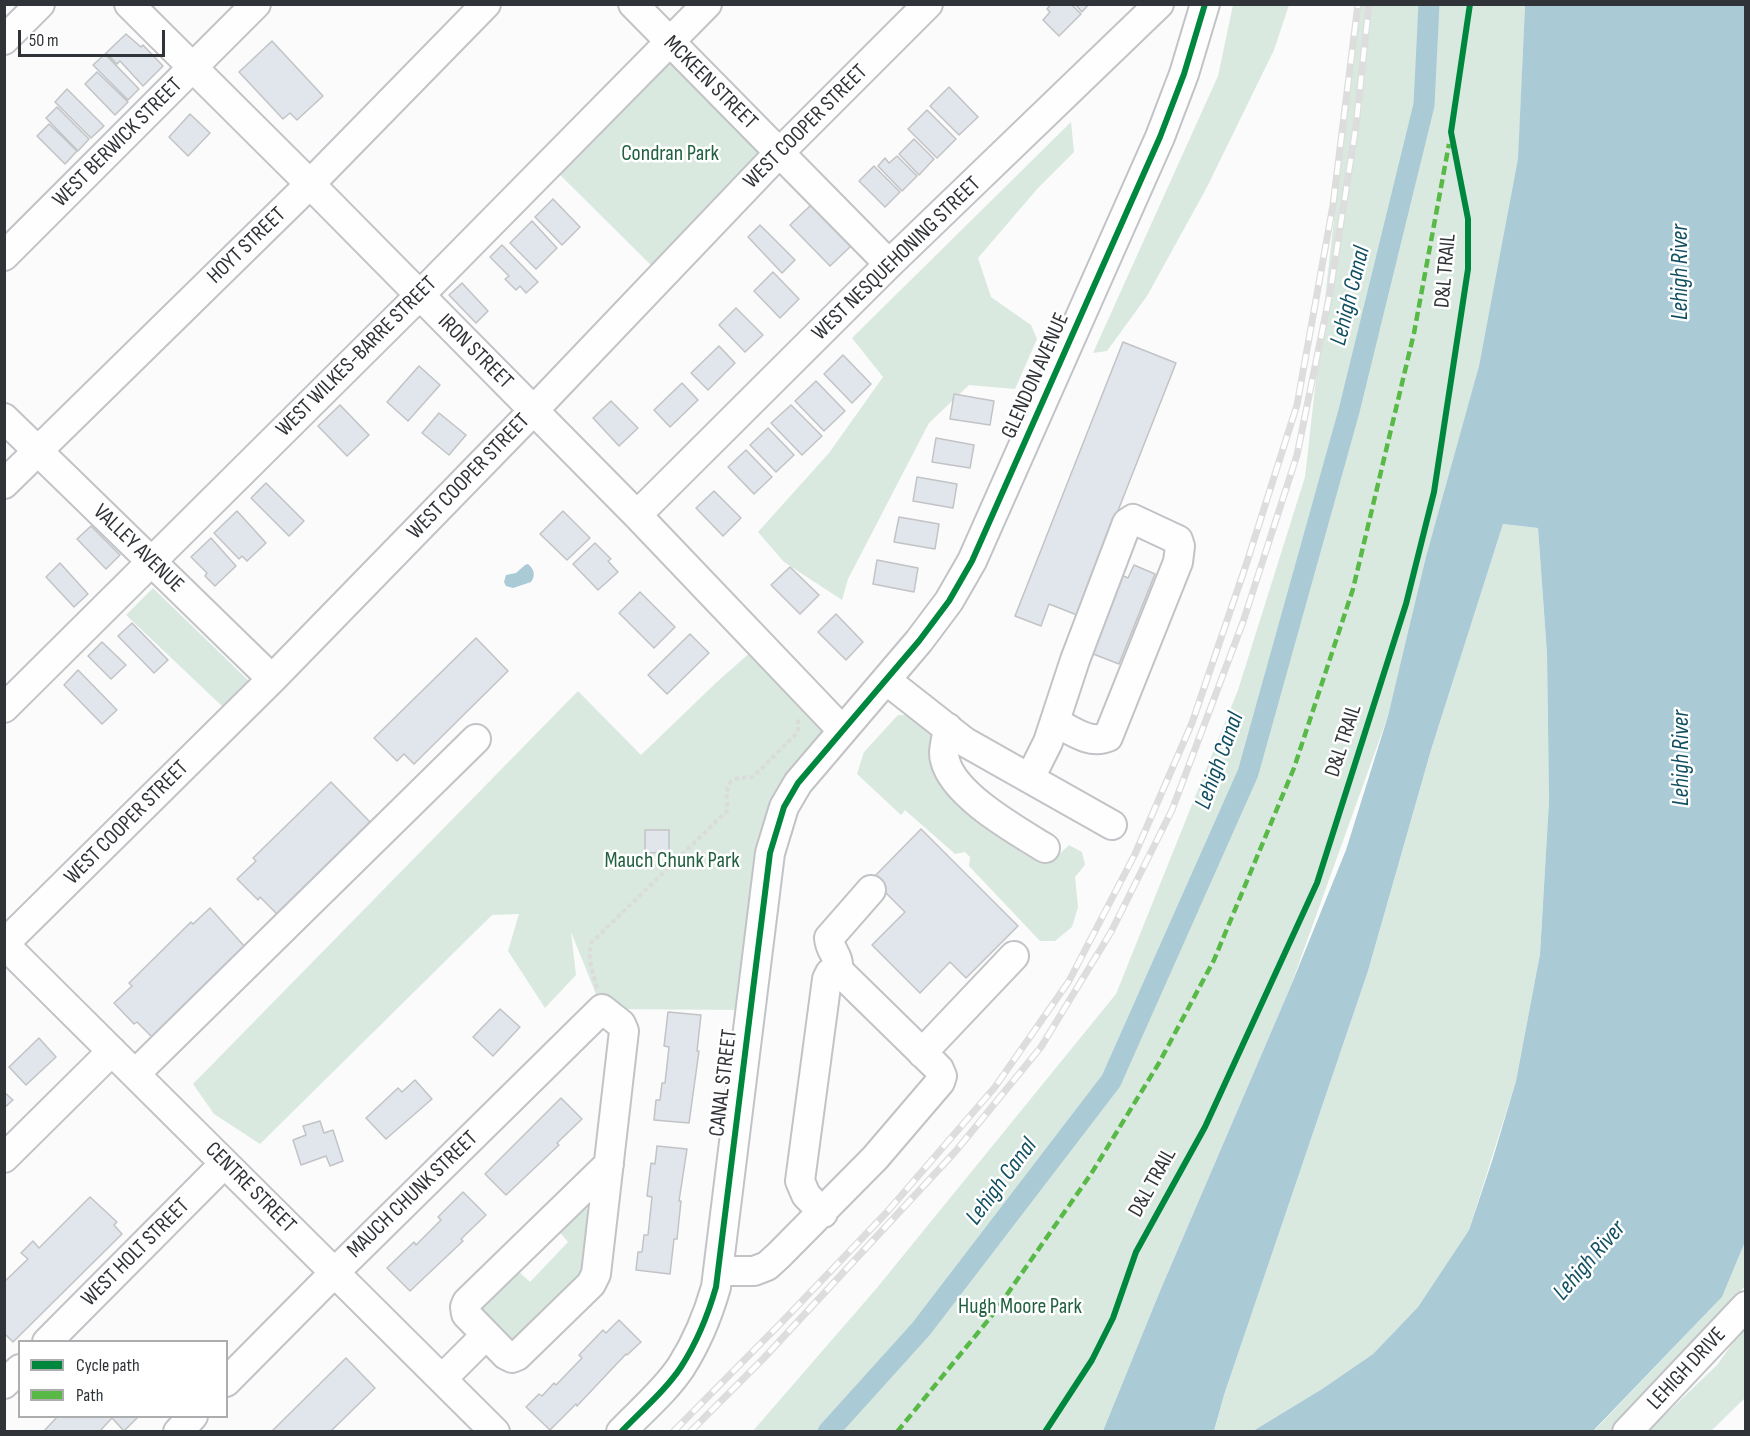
<!DOCTYPE html>
<style>
body{margin:0}
#map{position:relative;width:1750px;height:1436px;overflow:hidden;background:#fbfbfc;font-family:"Sofia Sans Condensed",sans-serif}
canvas{display:block}
.frame{position:absolute;inset:0;border:6px solid #303337;pointer-events:none}
.legend{position:absolute;left:18px;top:1340px;width:210px;height:78px;box-sizing:border-box;background:#fff;border:2px solid #acadaf;margin:0;padding:8px 10px;list-style:none;font-size:18px;color:#303337}
.legend li{display:flex;align-items:center;gap:12px;height:30px}
.legend b{width:30px;border:2px solid #acadaf}
.scale{position:absolute;left:18px;top:30px;width:147px;height:27px;box-sizing:border-box;border:3px solid #303337;border-top:0;padding-left:8px;font-size:18px;line-height:21px;white-space:nowrap;color:#303337;-webkit-text-stroke:4px #fff;paint-order:stroke}
</style>
<div id="map">
<canvas width="1750" height="1436"></canvas>
<div class="frame"></div>
<ul class="legend">
<li><b style="height:8px;background:#00873e"></b>Cycle path</li>
<li><b style="height:8px;background:#58b947"></b>Path</li>
</ul>
<div class="scale">50 m</div>
</div>
<script>
const context = document.querySelector('canvas').getContext('2d');
context.lineJoin = 'round';
function fill(path, color) { context.fillStyle = color; context.fill(path, 'evenodd'); }
function stroke(path, color, width, dash) { context.strokeStyle = color; context.lineWidth = width; context.lineCap = dash ? 'butt' : 'round'; context.setLineDash(dash || []); context.stroke(path); }
function write(font, color, halo, rows, align = 'center') {
  context.font = font + ' "Sofia Sans Condensed",sans-serif'; context.lineWidth = 5; context.setLineDash([]); context.textBaseline = 'middle'; context.strokeStyle = halo; context.fillStyle = color; for (const [text, x, y, turn = 0] of rows) {
    context.save(); context.translate(x, y); context.rotate((+turn || 0) * Math.PI / 180); context.textAlign = isNaN(turn) ? turn : align; if (halo) context.strokeText(text, 0, 0); context.fillText(text, 0, 0); context.restore();
  }
}
fill(new Path2D(`
 M1233 5H1289L1274 50 1206 189 1147 296 1107 351 1093 353 1218 76Z
 M1358 5H1525L1518 167 1479 366 1388 716 1290 988 1160 1291 1103 1431 752 1432 876 1289 1116 994 1238 690 1305 477Z
 M670 42 779 153 662 276 549 164Z
 M1071 122 1074 152 1038 188 978 258 991 297 1031 325 1037 339 1015 389 969 385 929 423 848 579 842 600 784 562 758 532 829 453 883 377 852 338Z
 M1503 524 1538 528 1547 654 1549 801 1540 954 1516 1081 1469 1230 1418 1307 1373 1354 1322 1389 1253 1431 1214 1432 1224 1395 1368 971 1431 750Z
 M153 588 251 683 224 708 126 615Z
 M760 644 842 730 775 833 751 1010 602 1009 571 932 576 975 545 1008 508 951 519 914 492 915 260 1144 214 1114 193 1084 578 691 641 755 719 680Z
 M898 715H914L932 732 938 742 940 773 947 794 976 819 1024 854 1051 862 1069 845 1082 852 1085 865 1075 877 1078 907 1072 927 1055 941H1040L969 866 970 857 965 852 955 854 905 810 901 815 857 774 864 752Z
 M583 1207 591 1211 587 1272 513 1343 482 1312V1307L518 1271 530 1282 568 1242 558 1230Z
 M1745 1242V1286L1638 1407 1609 1431 1593 1432 1722 1297Z
 M1745 1326V1398L1711 1431 1647 1432 1717 1365Z`), '#d9e9e0');
fill(new Path2D(`
 M1525 5H1745V1242L1722 1297 1593 1431H1253L1322 1389 1373 1354 1418 1307 1469 1230 1493 1158 1516 1081 1540 954 1549 801 1547 654 1538 528 1503 524 1431 750 1368 971 1224 1395 1214 1431H1103L1160 1291 1290 988 1346 850 1388 716 1426 557 1479 366 1518 159Z
 M528 564C534 569 536 575 531 582L513 588 506 586 504 582 506 575 516 573 525 565Z`), '#aacad6');
stroke(new Path2D(`
 M828 1432 921 1329 1111 1081 1248 773 1349 411 1424 105 1429 4`), '#aacad6', 21);
const building = new Path2D(`
 M1051 4H1071L1081 14 1059 36 1043 20 1050 12 1047 9Z
 M1075 4H1089L1082 12Z
 M126 34 141 47 143 45 163 66 143 86 120 61 117 64 106 53Z
 M272 41 323 96 297 120 290 113 283 119 239 72Z
 M105 54 139 89 128 100 93 65Z
 M97 72 128 102 115 115 85 84Z
 M949 87 978 117 959 135 930 106Z
 M67 89 104 126 91 138 55 102Z
 M57 107 89 139 78 151 46 118Z
 M927 110 956 139 937 158 908 129Z
 M190 114 210 133 188 156 169 137Z
 M49 124 77 151 65 164 37 136Z
 M914 139 934 159 919 175 899 154Z
 M897 156 917 176 902 191 878 166 885 158 889 163Z
 M874 166 900 192 885 207 859 181Z
 M553 199 580 227 562 245 535 217Z
 M811 205 851 246 830 266 790 225Z
 M532 221 557 248 536 269 510 243Z
 M760 225 795 260 782 273 748 237Z
 M502 245 538 282 526 293 520 286 516 290 505 279 509 276 490 257Z
 M773 272 799 299 780 318 754 291Z
 M462 283 488 311 476 323 449 295Z
 M736 308 763 335 745 352 719 325Z
 M1123 342 1176 363 1077 615 1049 604 1041 626 1015 616Z
 M719 346 735 363 708 390 691 373Z
 M843 355 871 384 852 403 824 374Z
 M419 366 440 385 408 421 387 402Z
 M816 381 845 411 824 431 795 401Z
 M682 383 698 400 670 427 654 410Z
 M954 394 994 401 990 425 950 419Z
 M611 401 638 428 619 446 593 418Z
 M340 405 369 435 347 456 318 426Z
 M791 405 822 436 802 455 771 423Z
 M439 413 466 435 449 455 422 433Z
 M768 428 794 455 776 472 750 445Z
 M936 438 974 445 970 468 932 462Z
 M746 450 772 477 754 494 728 467Z
 M917 477 957 484 953 508 913 501Z
 M266 483 304 521 289 536 251 498Z
 M714 491 741 518 723 536 696 508Z
 M237 511 266 543 247 561 242 556 239 559 214 533Z
 M563 511 590 538 567 560 540 534Z
 M899 517 939 524 935 549 894 542Z
 M91 526 120 555 106 569 77 539Z
 M211 538 236 566 215 586 205 576 207 573 191 557Z
 M595 543 611 559 608 561 618 572 598 590 573 564Z
 M877 560 918 568 914 592 873 584Z
 M60 563 88 594 74 607 46 577Z
 M1134 565 1155 574 1119 664 1083 650 1114 572 1128 578Z
 M790 567 819 595 800 614 771 585Z
 M640 592 675 627 654 648 619 613Z
 M836 614 863 642 846 660 818 632Z
 M132 623 168 660 154 673 118 636Z
 M690 634 709 653 667 694 648 675Z
 M476 638 508 671 414 764 404 754 397 761 374 738Z
 M102 642 126 665 111 679 88 656Z
 M78 670 117 710 102 724 64 685Z
 M331 782 371 823 278 915 260 897 258 900 237 879 256 861 253 858Z
 M921 829 1018 926 966 978 950 962 920 993 872 945 905 912 872 879Z
 M645 830H669V852L645 853Z
 M210 908 246 948 154 1039 137 1022 134 1024 114 1003 132 986 129 983 191 922 193 924Z
 M500 1009 520 1027 493 1056 473 1037Z
 M668 1012 701 1015 697 1051H699L689 1123 654 1120 656 1100H660L662 1083H665L669 1047 664 1046Z
 M39 1038 56 1057 26 1085 9 1067Z
 M415 1080 432 1099 386 1139 366 1118 398 1088 402 1092Z
 M4 1092 13 1100 4 1108Z
 M561 1098 582 1119 557 1143 559 1145 506 1195 485 1174Z
 M320 1121 324 1133 333 1130 343 1161 330 1166 326 1156 301 1165 293 1140 306 1135 303 1126Z
 M657 1146 687 1149 679 1201H681L677 1239H674L670 1274 636 1270 638 1252H642L644 1235H648L652 1197 647 1196 651 1163 655 1164Z
 M463 1192 486 1215 461 1239 463 1241 410 1291 387 1268 414 1242 416 1245 441 1220 438 1217Z
 M90 1197 117 1222 114 1225 122 1234 13 1342 6 1335 4 1336V1282L28 1259 21 1253 33 1241 39 1248Z
 M619 1320 641 1342 627 1355 626 1354 577 1406 576 1404 550 1430 526 1407 539 1394 542 1396 554 1383 556 1385 582 1358 579 1355 603 1330 606 1333Z
 M346 1358 375 1388 330 1432H271Z
 M58 1416H139L124 1431 112 1418 99 1432H43Z`);
fill(building, '#e1e5ec');
stroke(building, '#c2c3c5', 1.5);
const minor = new Path2D(`
 M129 4 310 184 637 515 842 730
 M633 4 889 264
 M4 40 40 4
 M4 256 256 4
 M4 418 272 679
 M4 484 310 184 486 4
 M637 515 889 264 1159 4
 M886 680 965 742 1112 825
 M4 708 419 296 707 4
 M948 728C947 738 942 751 945 760 953 795 1016 830 1045 848
 M1030 778 1048 742 1075 660 1127 523 1133 519 1178 540 1180 546 1178 562 1108 737C1090 745 1071 730 1055 722
 M4 944 272 679 533 411 779 153 928 4
 M4 944 495 1432
 M838 972C840 954 830 953 829 938L871 890
 M922 1053 1014 956
 M135 1074 476 739
 M4 1158 112 1051
 M719 1271H754L767 1266 779 1255 875 1158 940 1082 942 1076 939 1069 841 973 835 971 830 973 827 979 800 1181 806 1195 823 1213
 M47 1342 224 1164
 M442 1379 486 1335
 M226 1382 335 1272 602 1009 621 1024 624 1031 596 1274 591 1284 517 1356 512 1358 506 1355 466 1314 465 1307 467 1302 609 1164
 M4 1384 20 1369
 M178 1432 193 1416
 M621 1432C641 1411 665 1391 681 1367 697 1342 708 1315 716 1287L770 853 784 807 798 783 919 641 949 601 972 561 1160 137 1184 74 1205 4
 M1627 1432 1746 1306`);
stroke(minor, '#c2c3c6', 32);
stroke(new Path2D(`
 M597 988C593 973 587 958 591 943L727 811C728 799 722 780 740 778 746 777 749 779 754 776L798 732V719`), '#dbdbdb', 4, [4.5, 3]);
stroke(minor, '#fefeff', 28);
const rail = new Path2D(`
 M673 1432 780 1324 887 1212 995 1087 1069 981 1135 854 1192 723 1247 562 1297 405 1333 205 1358 4
 M690 1432 763 1359 955 1152 1041 1047 1111 932 1172 810 1243 622 1297 455 1330 293 1356 126 1369 4`);
stroke(rail, '#ddd', 7);
stroke(rail, '#fff', 4.5, [14]);
stroke(new Path2D(`
 M897 1432 994 1313 1091 1174 1159 1063 1214 960 1294 768 1353 589 1414 333 1449 144`), '#58b947', 4.5, [9, 4.5]);
stroke(new Path2D(`
 M621 1432C641 1411 665 1391 681 1367 697 1342 708 1315 716 1287L770 853 784 807 798 783 919 641 949 601 972 561 1160 137 1184 74 1205 4
 M1045 1432 1092 1360 1113 1318 1136 1252 1205 1127 1317 883 1406 604 1434 492 1468 269V219L1451 132 1470 4`), '#00873e', 6);
write('22px', '#303337', '#fff', [
 ["MCKEEN STREET",710,83,45],
 ["WEST COOPER STREET",806,127,-45],
 ["WEST BERWICK STREET",118,143,-45],
 ["HOYT STREET",247,246,-44],
 ["WEST NESQUEHONING STREET",897,259,-44],
 ["D&L TRAIL",1446,271,-85],
 ["IRON STREET",475,352,45],
 ["WEST WILKES-BARRE STREET",357,357,-45],
 ["GLENDON AVENUE",1036,376,-66],
 ["WEST COOPER STREET",469,477,-46],
 ["VALLEY AVENUE",138,549,44],
 ["D&L TRAIL",1344,741,-72],
 ["WEST COOPER STREET",127,823,-45],
 ["CANAL STREET",724,1083,-83],
 ["D&L TRAIL",1153,1183,-61],
 ["CENTRE STREET",250,1188,45],
 ["MAUCH CHUNK STREET",413,1195,-44],
 ["WEST HOLT STREET",136,1253,-45],
 ["LEHIGH DRIVE",1687,1369,-47]
]);
write('22px', '#216141', '#fff', [
 ["Condran Park",670,154],
 ["Mauch Chunk Park",672,861],
 ["Hugh Moore Park",1020,1307]
]);
write('italic 24px', '#115062', '#fff', [
 ["Lehigh River",1681,272,-90],
 ["Lehigh Canal",1351,296,-76],
 ["Lehigh River",1682,758,-90],
 ["Lehigh Canal",1220,761,-70],
 ["Lehigh Canal",1002,1182,-53],
 ["Lehigh River",1590,1261,-49]
]);
</script>
